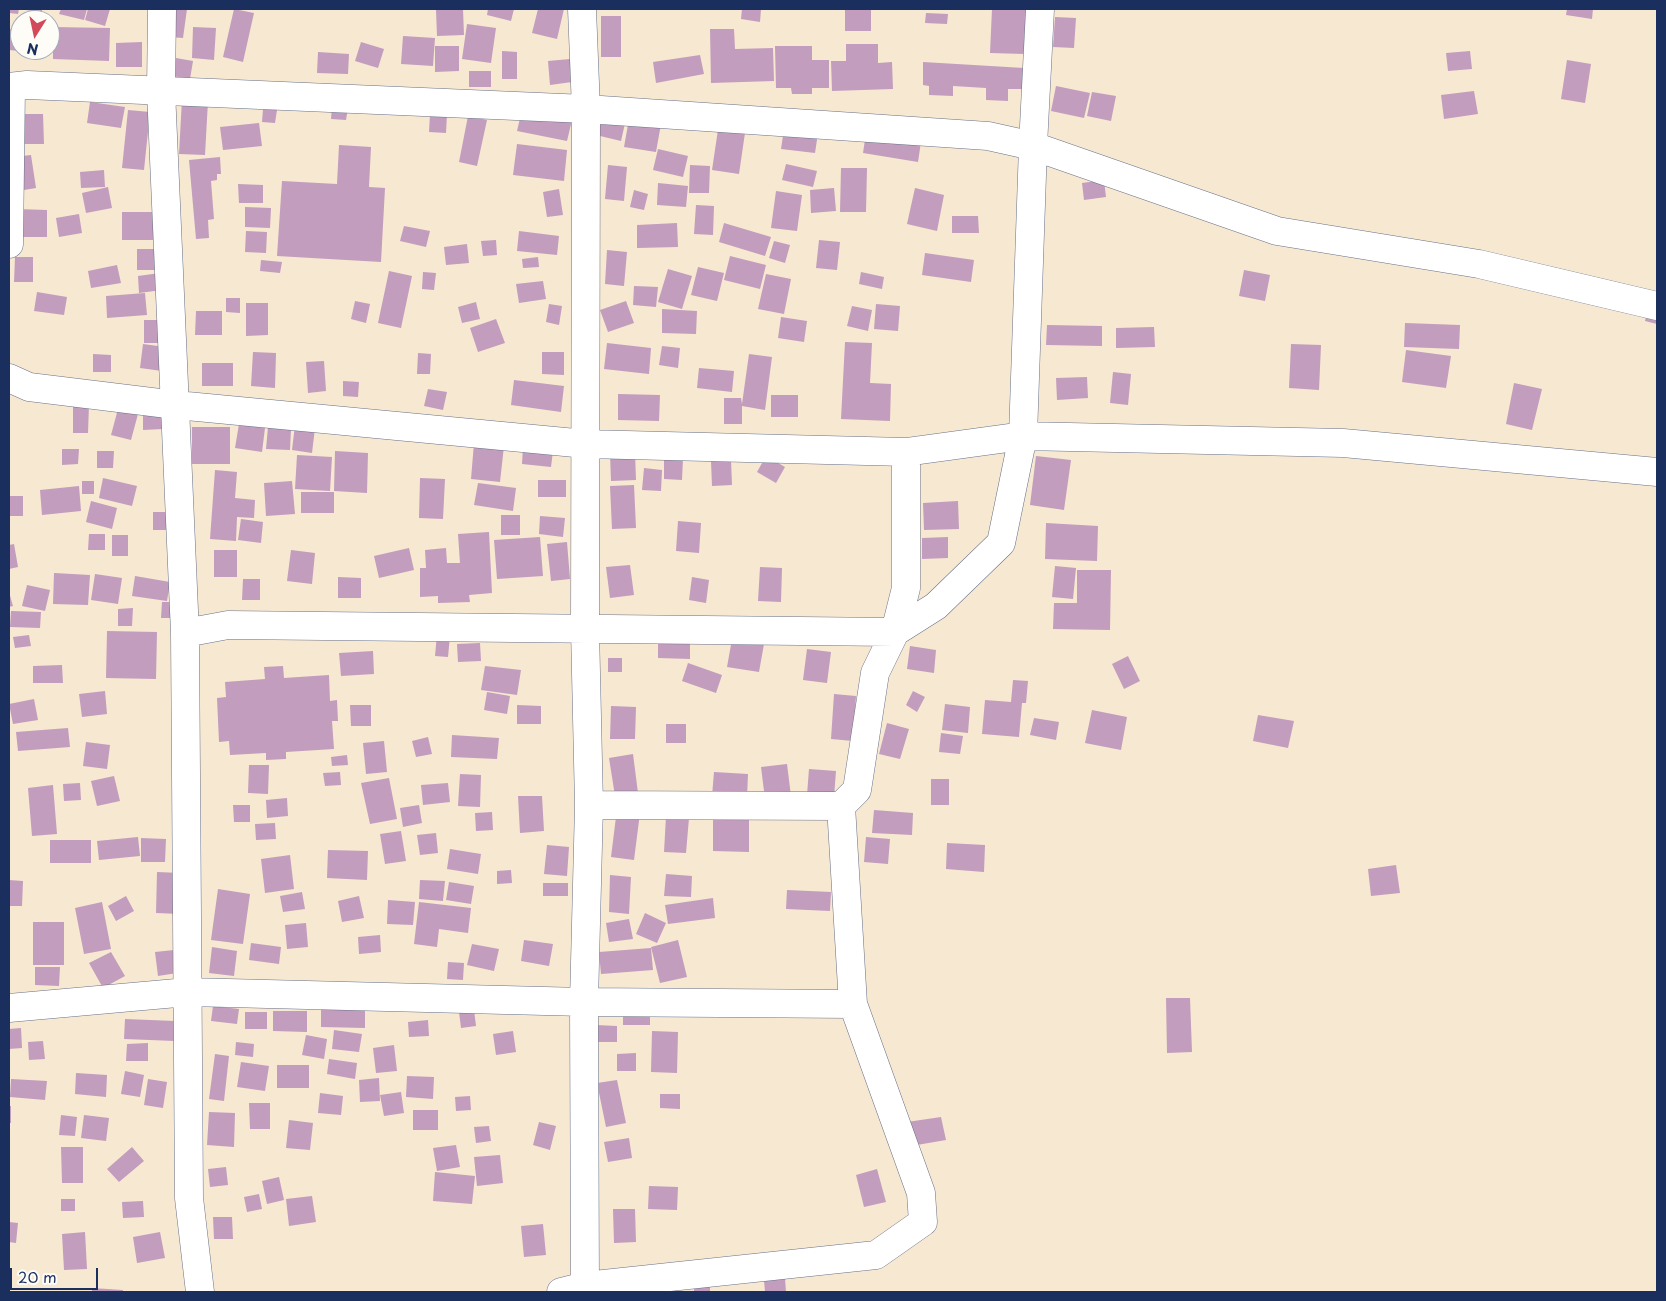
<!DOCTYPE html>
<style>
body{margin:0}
#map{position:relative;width:1666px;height:1301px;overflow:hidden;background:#f7e8d2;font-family:"Playpen Sans",sans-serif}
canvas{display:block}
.frame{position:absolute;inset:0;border:10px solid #1b2f5e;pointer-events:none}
.north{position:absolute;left:10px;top:10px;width:50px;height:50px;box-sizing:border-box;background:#fdfcf7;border:1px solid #a3aaba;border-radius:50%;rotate:190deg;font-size:14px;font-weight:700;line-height:20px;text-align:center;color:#1b2f5e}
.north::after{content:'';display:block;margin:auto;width:18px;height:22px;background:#d1495b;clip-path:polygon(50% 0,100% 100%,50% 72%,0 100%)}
.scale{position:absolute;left:10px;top:1268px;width:88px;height:22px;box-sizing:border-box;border:2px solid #1b2f5e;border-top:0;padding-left:6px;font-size:15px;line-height:18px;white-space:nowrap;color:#1b2f5e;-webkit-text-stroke:4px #fdfcf7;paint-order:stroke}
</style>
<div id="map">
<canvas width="1666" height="1301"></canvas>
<div class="frame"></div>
<div class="north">N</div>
<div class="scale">20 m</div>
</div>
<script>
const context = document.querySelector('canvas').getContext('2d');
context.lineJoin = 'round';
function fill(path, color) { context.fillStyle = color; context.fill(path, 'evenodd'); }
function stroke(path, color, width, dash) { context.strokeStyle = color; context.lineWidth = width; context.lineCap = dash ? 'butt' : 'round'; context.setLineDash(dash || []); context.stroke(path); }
fill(new Path2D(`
 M9 9H19L18 14 9 13Z
 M25 9H42V12L25 10Z
 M61 9H87L84 20 59 14Z
 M88 9H110L105 26 85 20Z
 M173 9H187L183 38 170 37Z
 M234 9 254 13 243 62 223 57Z
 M463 9 464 35 437 36 436 10Z
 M488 9H514L511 21 487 15Z
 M538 9H564L557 39 532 33Z
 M742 9H761L760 22 741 19Z
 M845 9H871V31H845Z
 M992 9H1027L1025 54 990 53Z
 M1567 9H1593L1592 19 1566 15Z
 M926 13 948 14 947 24 925 23Z
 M601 16H621V57H601Z
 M1055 17 1076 18 1074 48 1053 47Z
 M467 24 496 28 491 63 462 59Z
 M53 27 110 28 109 61 53 59Z
 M193 27 216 28 214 60 192 58Z
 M9 29 20 30V51L9 50Z
 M710 29H734L735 49 773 48 774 81 711 83Z
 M403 36 435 38 433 66 401 64Z
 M142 42V67H116V43Z
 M361 42 384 49 378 68 355 61Z
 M846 44H878V63L892 62 893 89 832 91 831 61H846Z
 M435 46H459V71L435 72Z
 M775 46H812V60H829V88H812V94H792L791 88H776Z
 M502 51 517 52V79H502Z
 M1470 51 1472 69 1448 71 1446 53Z
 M318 52 349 54 348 74 317 73Z
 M700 55 704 74 656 83 653 62Z
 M176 58 193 61 190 79 172 76Z
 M570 59 572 82 550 85 548 61Z
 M1567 60 1591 64 1585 103 1561 99Z
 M923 62 1024 68 1023 89H1008V101L986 100V88L953 86V96L929 95V86L923 85Z
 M469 71H491V87H469Z
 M1056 86 1090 93 1084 118 1051 111Z
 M1474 91 1478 114 1444 119 1441 95Z
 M1092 92 1116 96 1111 121 1087 116Z
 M182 99 208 101 205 155 179 154Z
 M90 102 125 107 121 128 87 123Z
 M332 107 348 108 346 120 331 119Z
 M263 109 277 110 275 123 262 122Z
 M128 110 150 112 144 170 122 168Z
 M522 110 572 120 567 141 517 131Z
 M602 113 626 119 621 141 596 135Z
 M20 114H43L44 144H20Z
 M430 114H447L446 133 429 132Z
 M468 116 487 120 477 166 459 162Z
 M629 119 661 124 656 152 624 147Z
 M259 123 262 146 223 150 220 127Z
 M719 123 746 126 739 174 712 170Z
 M784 129 818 133 815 153 781 149Z
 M866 133 921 142 918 162 863 153Z
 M517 144 567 150 564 181 513 175Z
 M339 145 371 147 369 187 385 188 381 262 277 256 282 181 337 184Z
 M658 149 688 156 683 177 653 170Z
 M31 155 36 188 18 191 13 157Z
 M220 157 221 174H217V180L211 181 214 219 208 220 209 238 196 239 189 160Z
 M786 164 817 171 813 187 782 180Z
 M608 165 627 167 624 201 605 199Z
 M690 165 710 166 709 193H689Z
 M841 168H867L866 212H840Z
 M104 170 105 187 81 188 80 172Z
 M1104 180 1106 197 1084 200 1082 183Z
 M658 183 688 186 686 207 657 205Z
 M238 184 263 185V203H239Z
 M108 187 112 208 86 213 82 193Z
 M834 188 836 211 811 213 810 190Z
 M915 188 944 195 937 231 907 224Z
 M559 189 563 215 547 217 543 192Z
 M634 190 648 194 644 210 630 207Z
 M776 191 802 195 797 231 771 228Z
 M696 205 714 206 713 235 694 234Z
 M245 207 271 208 270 228 245 227Z
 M17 209 47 210V237H16Z
 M122 212H159V240H122Z
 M79 214 82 233 59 237 56 218Z
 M952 216H978L979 233H952Z
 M677 223 678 247 637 248V225Z
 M724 223 771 237 765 256 719 242Z
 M404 226 430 231 426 247 400 241Z
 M246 231 267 232 266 253 245 252Z
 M519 231 559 236 557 255 517 251Z
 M496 240 497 255 483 256 481 241Z
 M819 240 840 242 837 270 816 268Z
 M774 241 790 245 785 263 769 258Z
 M467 244 469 263 446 265 444 247Z
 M137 249H158V270H137Z
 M607 250 627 252 624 286 605 284Z
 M925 253 974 260 971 282 922 275Z
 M730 256 766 265 760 289 724 280Z
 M15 257H33V282H14Z
 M538 257 539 267 523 268 522 259Z
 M261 260 282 262 280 273 260 271Z
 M117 265 121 283 91 288 88 271Z
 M698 267 724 273 717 301 691 295Z
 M668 269 692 276 682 309 658 302Z
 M1244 270 1270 275 1265 301 1239 296Z
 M389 271 412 276 401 328 378 323Z
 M423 272 436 273 434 290 422 289Z
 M861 272 884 277 882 289 859 284Z
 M160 273 162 290 139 293 138 276Z
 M766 274 791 279 784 314 758 309Z
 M543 281 546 299 519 303 516 284Z
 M634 286 658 287 656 307 633 305Z
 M37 292 67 297 64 315 34 311Z
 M145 293 147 315 107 318 106 296Z
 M226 298H240V313L226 312Z
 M355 301 370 304 366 323 351 319Z
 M626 301 634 323 608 332 600 310Z
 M476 302 480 319 462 323 458 307Z
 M246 303H268V335L246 336Z
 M549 304 562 306 559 325 546 322Z
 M876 304 900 306 898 331 874 329Z
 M852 306 872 310 868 331 847 326Z
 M1648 307 1657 309V324L1645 321Z
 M662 309 697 311 696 334 662 333Z
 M196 311H222V335H195Z
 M781 317 807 321 804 342 778 338Z
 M496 319 505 343 478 352 470 328Z
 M144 320H162V343H144Z
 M1405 323 1460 325 1459 349 1404 347Z
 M1047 325 1102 326V346L1046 345Z
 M1154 327 1155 347 1116 348V328Z
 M845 342 872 343 870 383 891 384 890 421 841 419Z
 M607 343 651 348 649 374 604 369Z
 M143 344 165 347 162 371 140 368Z
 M1291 344 1321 345 1319 390 1289 388Z
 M662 346 680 348 678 368 659 365Z
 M1406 350 1451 356 1446 388 1402 382Z
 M253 352 276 353 275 388 251 386Z
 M542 352H564V375L542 374Z
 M418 353 431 354 430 374H417Z
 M93 354 111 355V372H93Z
 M749 354 772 357 765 410 742 406V424H724V398H741L742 404Z
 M324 361 326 391 308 393 306 362Z
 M202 363H233V386H202Z
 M699 368 734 371 732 392 697 388Z
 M1113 372 1131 374 1128 405 1110 403Z
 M1087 377 1088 398 1057 400 1056 378Z
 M514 380 564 386 561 412 511 405Z
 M343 381 359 382 358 397 343 396Z
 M1514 383 1542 389 1532 430 1506 424Z
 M428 389 447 392 443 410 424 406Z
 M618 394 660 395 659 421 618 420Z
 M771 395H798V417H771Z
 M73 405H89L88 433H73Z
 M118 409 138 414 131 440 111 435Z
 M143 413H163V429L143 430Z
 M239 424 265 428 262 452 235 448Z
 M295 425 315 428 312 453 292 450Z
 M192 427H230V464H192Z
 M268 427 291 429 290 450 266 449Z
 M474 443 504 446 500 482 471 479Z
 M523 447 553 451 551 467 522 464Z
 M62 449H79L78 464 62 465Z
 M97 451H114L113 468H97Z
 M335 451 368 453 367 493 334 491Z
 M635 452 636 480 611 481 610 454Z
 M297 455 332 457 330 491 295 489Z
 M766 456 785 467 776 483 757 472Z
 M1036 456 1071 460 1064 510 1030 505Z
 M664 457 683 458 682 480 664 479Z
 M731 460 732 485 712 486 711 461Z
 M644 468 662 470 661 491 642 490Z
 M215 470 237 472 235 498 255 500 254 518 237 517 236 541 210 539Z
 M103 478 137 486 132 506 99 498Z
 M420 478 445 479 443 519 419 518Z
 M538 480H566V497H538Z
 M82 481H94V494H82Z
 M292 481 295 514 266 516 264 483Z
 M478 483 516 488 513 511 474 505Z
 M634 485 636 528 612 529 610 486Z
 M79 486 81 511 42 515 40 490Z
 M301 492H334V513H301Z
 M9 496H23V516H9Z
 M91 501 117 508 112 529 86 522Z
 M958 501 959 529 924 530 923 503Z
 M153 512H167V530H153Z
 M501 515H520V535H501Z
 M540 516 565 518 563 537 539 534Z
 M241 519 263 522 261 543 238 540Z
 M678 521 701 523 699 553 676 551Z
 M1046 523 1098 526 1097 561 1045 559Z
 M489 532 492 593 469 595 470 602 438 603V596L420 597V568H426L425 550 446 548 447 563H460L458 534Z
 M89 534H105V550H88Z
 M112 535H128V556H112Z
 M540 537 543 576 497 579 494 540Z
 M948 537V558L922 559V538Z
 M567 542 570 579 551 581 547 544Z
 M14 544 18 567 9 569V545Z
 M409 548 414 570 379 578 374 556Z
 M214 550H237V577H214Z
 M291 550 315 553 312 584 287 581Z
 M630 565 634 595 610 598 606 567Z
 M1055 566 1076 568 1073 599 1052 597Z
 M760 567 782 568 781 602 758 601Z
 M1077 570H1111L1110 630 1053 629 1054 603H1077Z
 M54 573 90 575 88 605 53 604Z
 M95 574 122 578 118 604 91 600Z
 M135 576 170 582 167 601 132 596Z
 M338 577 361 578V598H338Z
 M692 577 709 580 706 603 689 600Z
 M243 579H260V600H242Z
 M27 585 50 590 45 611 22 606Z
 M9 592 13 606 9 607Z
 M162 602H178V618H161Z
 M133 608 132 626H118V609Z
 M11 611 41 612 40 628 10 627Z
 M107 631 157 632 156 679 106 678Z
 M437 634 450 636 448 657 435 656Z
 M29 635 31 646 15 648 13 637Z
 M658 638 690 639V659L658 658Z
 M732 639 764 644 759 672 727 667Z
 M480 643 481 661 458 662 457 644Z
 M910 646 936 650 934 673 907 669Z
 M807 649 831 652 827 683 803 680Z
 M373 651 374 674 341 676 339 653Z
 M1128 656 1140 681 1124 689 1112 664Z
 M608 658H622V672H608Z
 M688 663 722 675 716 693 682 681Z
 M62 665 63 683H33V666Z
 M283 666 284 678 329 675 330 701 337 700 338 721H332L334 749 286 752V759L266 760V753L230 755 229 741 219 742 217 698 226 697 225 682 265 679 264 667Z
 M485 666 521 670 517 695 481 690Z
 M1013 680 1028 681 1026 703H1022L1019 737 982 734 985 700 1011 702Z
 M105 691 107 714 82 717 79 694Z
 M913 691 925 697 917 712 906 705Z
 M487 692 510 696 507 714 484 710Z
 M834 694 856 696 853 741 831 739Z
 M34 699 38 720 13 724 9 704Z
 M945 704 970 707 968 733 942 730Z
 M350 705H371V726H351Z
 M517 705 541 706V724H517Z
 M611 706 636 707 635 739H610Z
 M1092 710 1127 717 1121 750 1085 743Z
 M1258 715 1294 721 1288 748 1253 741Z
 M1034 718 1059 722 1056 740 1030 735Z
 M887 723 909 729 900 759 879 754Z
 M666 724H686V743H666Z
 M68 728 70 747 18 751 16 732Z
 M941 733 963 736 960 754 939 752Z
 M452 735 499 738 497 759 451 757Z
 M428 737 432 754 416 757 412 741Z
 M384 741 387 772 366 774 363 743Z
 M86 742 110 745 107 769 83 766Z
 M633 754 638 793 615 796 609 758Z
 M347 755 348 765 332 766 331 757Z
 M787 764 791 796 765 799 761 767Z
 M249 765H269L268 794 248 793Z
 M809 769 836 771 834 797 807 795Z
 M340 772 341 785 325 786 323 773Z
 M714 772 748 774 747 798 712 796Z
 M460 774 481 775 480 807 458 806Z
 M114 776 120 801 97 806 91 781Z
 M389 778 397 819 370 824 361 783Z
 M931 779H949V805H931Z
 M80 783 81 800 64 801 63 784Z
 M448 783 450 802 423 805 421 785Z
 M53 785 57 834 32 836 28 788Z
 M518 796H542L544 831 520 833Z
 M287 798 288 816 267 818 266 800Z
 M233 805H250V822H234Z
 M419 805 422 823 403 827 400 808Z
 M617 809 640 813 634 860 611 857Z
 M874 810 913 813 912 835 872 833Z
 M492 812 493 830 476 831 475 813Z
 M713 814H749V852L713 851Z
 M666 816 689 818 686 853 664 852Z
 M275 823 276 839 256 840 255 824Z
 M401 831 406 861 385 864 380 834Z
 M436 833 438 853 420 855 417 835Z
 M138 837 140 856 99 860 97 841Z
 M866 837 890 839 888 864 864 862Z
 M141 838 166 839 165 862H141Z
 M50 840H91V863H50Z
 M947 843 985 845 984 872 946 869Z
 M547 845 569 847 567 876 544 874Z
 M450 849 481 854 478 874 447 869Z
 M328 850 368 851 367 880 327 878Z
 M290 855 294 889 265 893 261 859Z
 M1396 865 1400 893 1371 896 1368 869Z
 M511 870 512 883 497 884V871Z
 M157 872 181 873 180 914 156 913Z
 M666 874 692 876 691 897 664 896Z
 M610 875 631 877 629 914 609 912Z
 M9 880 23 881 22 906H9Z
 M420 880 445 881 443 901 419 899Z
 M449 882 474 886 471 904 446 900Z
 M543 883H568V896H543Z
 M218 889 250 894 243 944 211 940Z
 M787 890 831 892 830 911 786 909Z
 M302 892 305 909 283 912 280 896Z
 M126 896 134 911 116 921 108 906Z
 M359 896 364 918 342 922 338 901Z
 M713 898 715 918 668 924 665 905Z
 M388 900 415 902 413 925 387 924Z
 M102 902 111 949 84 954 75 908Z
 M419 902 471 908 468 933 439 929 437 947 414 944Z
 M645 913 666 923 657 943 636 934Z
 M629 919 633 939 609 942 606 923Z
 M33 922H64V965H33Z
 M306 923 308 947 287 949 285 925Z
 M380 935 381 952 359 954 358 937Z
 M524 940 553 944 549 966 521 961Z
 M678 940 687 977 660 983 651 947Z
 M251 943 281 947 279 964 249 960Z
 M472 944 499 949 494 971 467 965Z
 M212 947 237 951 234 976 209 973Z
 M651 948 653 970 601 974 599 952Z
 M174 950 177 973 158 976 155 952Z
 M111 952 125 976 103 988 89 963Z
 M448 962 464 963 463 980 447 979Z
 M35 967H60L59 986 35 985Z
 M1166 998H1190L1192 1052 1167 1053Z
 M213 1006 239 1009 237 1024 211 1021Z
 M321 1008H365V1028L321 1027Z
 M623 1009H650V1025H623Z
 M474 1010 476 1026 461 1028 459 1012Z
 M273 1011H307V1032L273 1031Z
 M245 1012H267V1029H245Z
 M125 1019 175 1021V1041L124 1039Z
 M428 1020 429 1036 409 1037 408 1022Z
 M596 1025 617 1026V1042H595Z
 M21 1028 22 1048 9 1049V1029Z
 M334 1030 362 1034 359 1052 332 1049Z
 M513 1031 516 1052 496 1055 493 1034Z
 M652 1031 678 1032 677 1073 651 1072Z
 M306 1035 327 1039 324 1059 302 1055Z
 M43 1041 45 1059 29 1060 28 1042Z
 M236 1042 254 1044 253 1057 235 1055Z
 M148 1043V1061H126L127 1044Z
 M394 1045 397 1071 376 1073 373 1048Z
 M636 1053V1071H617V1054Z
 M215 1054 229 1056 224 1101 209 1099Z
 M329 1059 357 1063 355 1079 327 1074Z
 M241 1062 269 1066 265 1091 237 1087Z
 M277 1065H309V1088H277Z
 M125 1071 144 1075 140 1097 121 1094Z
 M76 1073 107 1075 106 1097 75 1094Z
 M407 1076 434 1077 433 1099 406 1097Z
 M379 1078 380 1101 360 1102 359 1080Z
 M11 1079 47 1081 45 1100 10 1097Z
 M148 1079 167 1082 163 1108 144 1105Z
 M617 1080 626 1123 606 1127 597 1083Z
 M401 1092 404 1113 384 1116 380 1095Z
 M320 1093 343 1096 341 1115 318 1113Z
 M660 1094H680V1109L660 1108Z
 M470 1096 471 1110 456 1111 455 1097Z
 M249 1103H270V1129H250Z
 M9 1106H11V1123H9Z
 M413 1110H438V1130H413Z
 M209 1112 235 1113 234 1147 207 1145Z
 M61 1115 77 1117 75 1136 59 1135Z
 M84 1115 109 1118 106 1141 81 1138Z
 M941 1117 946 1140 911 1146 907 1122Z
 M289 1120 313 1123 310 1150 286 1148Z
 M539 1122 556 1126 550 1150 533 1145Z
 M489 1126 491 1141 476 1143 474 1127Z
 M629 1138 632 1158 608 1162 604 1142Z
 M456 1145 460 1167 437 1171 433 1148Z
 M61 1147H83V1183H62Z
 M132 1147 144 1161 119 1182 107 1169Z
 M500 1155 503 1183 477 1186 474 1157Z
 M226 1167 228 1185 210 1187 208 1169Z
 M877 1169 886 1202 864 1207 856 1175Z
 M435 1172 475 1176 472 1204 433 1201Z
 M279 1177 284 1200 267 1204 262 1181Z
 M649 1186 678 1187 677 1210 648 1209Z
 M259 1194 262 1209 247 1212 244 1197Z
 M312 1196 316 1222 289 1226 286 1199Z
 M61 1199H75V1211H61Z
 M143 1201 144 1217 123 1218 122 1202Z
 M613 1209H635L636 1242 614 1243Z
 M213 1217H232L233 1239H214Z
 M9 1222 18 1223 16 1243 9 1242Z
 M543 1224 546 1255 524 1257 521 1226Z
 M85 1232 87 1269 64 1270 62 1234Z
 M160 1232 165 1258 137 1263 133 1237Z
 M785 1278 786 1292H765L764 1280Z
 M694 1284H710V1292H694Z
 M92 1288 123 1290V1292H92Z`), '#c29dbd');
const street = new Path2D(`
 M162 9 161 91 185 633 189 1198 200 1292
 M582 9 586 109 585 629 589 805 584 1002 585 1292
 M9 87 27 85 586 109 988 136 1033 146 1277 231 1479 264 1657 306
 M9 244 11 87
 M9 378 29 387 176 405 586 444 906 452 1023 436 1343 443 1657 472
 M185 633 228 625 895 632 936 606 1001 543 1023 436 1033 146 1040 9
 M589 805 841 806
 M9 1008 188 992 584 1002 853 1004
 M561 1292 585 1286 876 1255 923 1222 921 1193 853 1004 841 806 857 790 875 673 895 632 906 588V452`);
stroke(street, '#687087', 29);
stroke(street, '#fff', 28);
</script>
